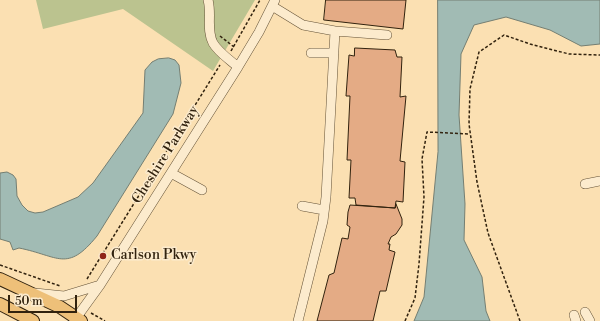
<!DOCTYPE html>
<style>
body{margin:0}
#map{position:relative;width:600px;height:321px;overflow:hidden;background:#fbe0b2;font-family:"Libre Bodoni",serif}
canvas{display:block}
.scale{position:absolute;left:8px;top:295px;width:69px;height:18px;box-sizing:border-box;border:2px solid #31220e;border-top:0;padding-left:5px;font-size:12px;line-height:14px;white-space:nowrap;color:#31220e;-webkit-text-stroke:3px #fcebcd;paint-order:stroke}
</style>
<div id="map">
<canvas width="600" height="321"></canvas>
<div class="scale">50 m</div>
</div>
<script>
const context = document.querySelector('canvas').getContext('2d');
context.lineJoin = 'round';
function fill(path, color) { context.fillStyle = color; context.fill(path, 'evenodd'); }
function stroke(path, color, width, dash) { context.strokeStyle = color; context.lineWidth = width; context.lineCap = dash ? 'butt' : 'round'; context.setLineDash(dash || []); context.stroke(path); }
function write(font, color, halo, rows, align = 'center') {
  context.font = font + ' "Libre Bodoni",serif'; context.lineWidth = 3; context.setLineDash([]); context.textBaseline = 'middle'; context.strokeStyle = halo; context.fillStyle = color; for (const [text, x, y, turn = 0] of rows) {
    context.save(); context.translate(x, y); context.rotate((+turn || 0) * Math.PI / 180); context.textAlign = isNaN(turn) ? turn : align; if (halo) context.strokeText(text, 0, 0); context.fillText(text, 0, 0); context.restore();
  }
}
fill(new Path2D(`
 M36 0H255L213 71 123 9 43 29Z`), '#bbc38f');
const water = new Path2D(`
 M438 0H600V44L581 46 550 30 506 17 474 25 461 54 459 115 465 204 464 240 482 277 486 311 490 321H414L424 297 438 152Z
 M169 58 175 60 179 65 181 83 173 114 97 236C67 273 59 256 19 248L13 250 10 242 0 239V173L7 172 13 175 16 179 17 196 22 205 28 211 35 213 43 212 78 197 93 183 143 113 145 70 152 62 158 59Z`);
fill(water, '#a1bbb4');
stroke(water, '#747e72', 1);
const building = new Path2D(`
 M326 0H406L403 29 324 20Z
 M355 48 395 50 397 57H402L400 97 406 96 400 161 405 162 403 202 396 201 395 208 356 205 355 198H349L351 160H347L350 96H346L349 55 354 56Z
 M396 204 402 219V225L396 234 391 237 388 244H390L389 250 395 252 386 291H380L373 321H317L329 275 334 273 342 238 348 239 350 227 347 225 348 212 350 205 395 208Z`);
fill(building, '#e4ab85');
stroke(building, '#31220e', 1);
const minor = new Path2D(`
 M208 0C212 14 206 30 213 43 218 52 230 60 238 67
 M272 6 303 25 335 31 387 35
 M311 53H334
 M171 173 202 190
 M585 184 600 181
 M302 206 324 210
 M35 293 64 296 100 285
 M585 312 590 321
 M574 315 576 321
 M74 321 100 285 238 67 259 32 275 0
 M298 321 323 221 326 197 335 31`);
const major = new Path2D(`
 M0 279 60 307 81 321
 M0 304 33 321`);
stroke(minor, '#645237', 10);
stroke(major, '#31220e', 14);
stroke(new Path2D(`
 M220 36 234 47
 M231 51 260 0
 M0 265 60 286
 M87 279 220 65
 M91 313 105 321
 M405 321 415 298 419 264 424 197 422 159 427 132 470 134
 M520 321 488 233 477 182 469 124 470 89 479 52 504 35 530 44 569 54 600 55`), '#31220e', 1.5, [3, 2]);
stroke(minor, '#fcebcd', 9);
stroke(major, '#eec079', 12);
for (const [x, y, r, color] of [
 [103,256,4,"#8f2418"]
]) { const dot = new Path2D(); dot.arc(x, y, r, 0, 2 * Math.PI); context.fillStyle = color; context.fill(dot); stroke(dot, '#fcebcd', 1.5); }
write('14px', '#31220e', '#fcebcd', [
 ["Cheshire Parkway",166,155,-58]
]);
write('14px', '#31220e', '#fcebcd', [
 ["Carlson Pkwy",111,256]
], 'left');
</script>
